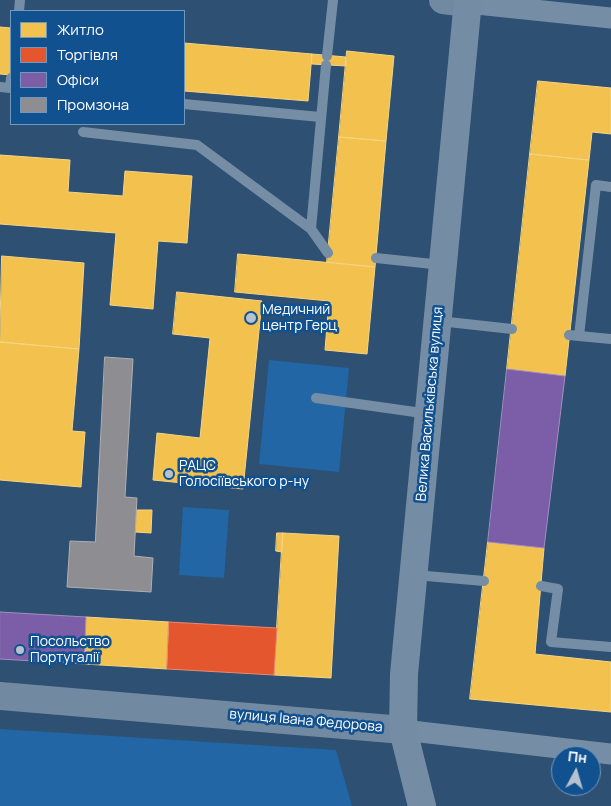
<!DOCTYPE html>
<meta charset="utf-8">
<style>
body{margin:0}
#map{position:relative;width:611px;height:806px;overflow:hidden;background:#2e5072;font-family:Manrope,sans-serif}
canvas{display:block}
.legend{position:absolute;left:10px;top:10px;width:175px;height:115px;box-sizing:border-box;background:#11518f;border:1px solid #7097bc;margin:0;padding:6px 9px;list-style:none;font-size:15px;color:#fff}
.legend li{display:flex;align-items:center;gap:10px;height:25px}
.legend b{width:25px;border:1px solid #7097bc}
.north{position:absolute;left:551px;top:746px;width:50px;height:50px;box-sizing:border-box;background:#11518f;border:1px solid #7097bc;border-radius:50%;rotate:6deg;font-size:14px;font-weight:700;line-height:20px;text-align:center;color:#fff}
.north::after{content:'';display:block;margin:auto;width:18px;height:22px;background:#b6c2ce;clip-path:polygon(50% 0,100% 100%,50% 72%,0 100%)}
</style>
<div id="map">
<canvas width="611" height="806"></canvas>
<ul class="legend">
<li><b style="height:14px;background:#f2c14e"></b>Житло</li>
<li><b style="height:14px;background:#e4572e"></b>Торгівля</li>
<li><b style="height:14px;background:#7b5ea7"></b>Офіси</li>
<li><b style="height:14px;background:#8d8d92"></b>Промзона</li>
</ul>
<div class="north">Пн</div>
</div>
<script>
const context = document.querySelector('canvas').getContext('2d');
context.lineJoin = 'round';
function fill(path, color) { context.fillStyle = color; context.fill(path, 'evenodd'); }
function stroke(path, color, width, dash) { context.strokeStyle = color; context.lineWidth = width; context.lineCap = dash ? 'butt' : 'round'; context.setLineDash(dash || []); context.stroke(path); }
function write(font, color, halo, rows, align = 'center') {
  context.font = font + ' Manrope,sans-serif'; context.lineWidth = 5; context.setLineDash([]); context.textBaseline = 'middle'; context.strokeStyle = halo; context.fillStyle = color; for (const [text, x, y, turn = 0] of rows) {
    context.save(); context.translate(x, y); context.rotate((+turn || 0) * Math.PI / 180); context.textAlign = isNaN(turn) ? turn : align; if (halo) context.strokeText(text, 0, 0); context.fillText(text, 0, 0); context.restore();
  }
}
fill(new Path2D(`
 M269 360 349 368 339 472 259 464Z
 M183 507 229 510 224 578 179 575Z
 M0 729 336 750 352 806H0Z`), '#2266a5');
const homes = new Path2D(`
 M0 27 11 28V75L0 74Z
 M184 43 312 54 308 101 184 91Z
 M347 51 394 56 386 141 339 137Z
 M312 54 346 57V66L312 64Z
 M538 81 611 88V134L592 132 589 160 530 154Z
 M339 137 386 141 375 267 327 262Z
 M530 154 589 160 565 376 507 369Z
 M0 155 70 160 68 192 123 196 125 171 192 176 187 243 158 241 153 309 110 305 116 233 0 224Z
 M238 254 375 267 367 354 325 350 329 301 235 292Z
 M2 256 84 263 79 349 0 342Z
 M177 292 262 301 243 489 153 480 157 433 200 438 210 338 173 334Z
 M0 342 79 349 72 431 85 432 81 487 0 480Z
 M136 510H152L151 533 135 532Z
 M277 533H283L282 552 276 551Z
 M283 533 339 536 331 678 274 675Z
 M488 542 544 548 535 654 611 662V712L470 699Z
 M86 617 169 622 167 669 84 664Z`);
fill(homes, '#f2c14e');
stroke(homes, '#f6d483', 1);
const shops = new Path2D(`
 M169 622 277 628 274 675 167 669Z`);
fill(shops, '#e4572e');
stroke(shops, '#ec896d', 1);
const offices = new Path2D(`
 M507 369 565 376 544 548 488 542Z
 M0 612 86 617 84 664 0 659Z`);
fill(offices, '#7b5ea7');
stroke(offices, '#a38ec1', 1);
const industry = new Path2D(`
 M105 357 133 359 125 497 137 498 134 556 153 558 151 592 67 587 70 541 95 542Z`);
fill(industry, '#8d8d92');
stroke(industry, '#afafb3', 1);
stroke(new Path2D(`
 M19 11 20 0
 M327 56 333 0
 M0 87 10 88 11 78
 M184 104 320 117
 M83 132 197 145 311 229 326 65
 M311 229 328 253
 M376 258 442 265
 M439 321 512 329
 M569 335 579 336 596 185 611 187
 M579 336 611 339
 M316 398 429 414
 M415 575 484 581
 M541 586 558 589 551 642 611 647`), '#758ea6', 10);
stroke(new Path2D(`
 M467 3 611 18
 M403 730 611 754`), '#758ea6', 21);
stroke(new Path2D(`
 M443 0 467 3
 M0 696 403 730`), '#718aa2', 28);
stroke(new Path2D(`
 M422 806 403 730 404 674 468 0`), '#758ca5', 28);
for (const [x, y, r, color] of [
 [251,318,6,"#b6c2ce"],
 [169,474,5,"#b6c2ce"],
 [20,650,5,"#b6c2ce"]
]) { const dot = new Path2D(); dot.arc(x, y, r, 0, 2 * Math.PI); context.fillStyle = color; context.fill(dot); stroke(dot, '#11518f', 2); }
write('14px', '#fff', '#11518f', [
 ["Медичний",262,310],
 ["центр Герц",262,326],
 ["РАЦС",179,466],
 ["Голосіївського р-ну",179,482],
 ["Посольство",30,642],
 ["Португалії",30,658]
], 'left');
write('14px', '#fff', '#11518f', [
 ["Велика Васильківська вулиця",430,404,-85],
 ["вулиця Івана Федорова",306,721,5]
]);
</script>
